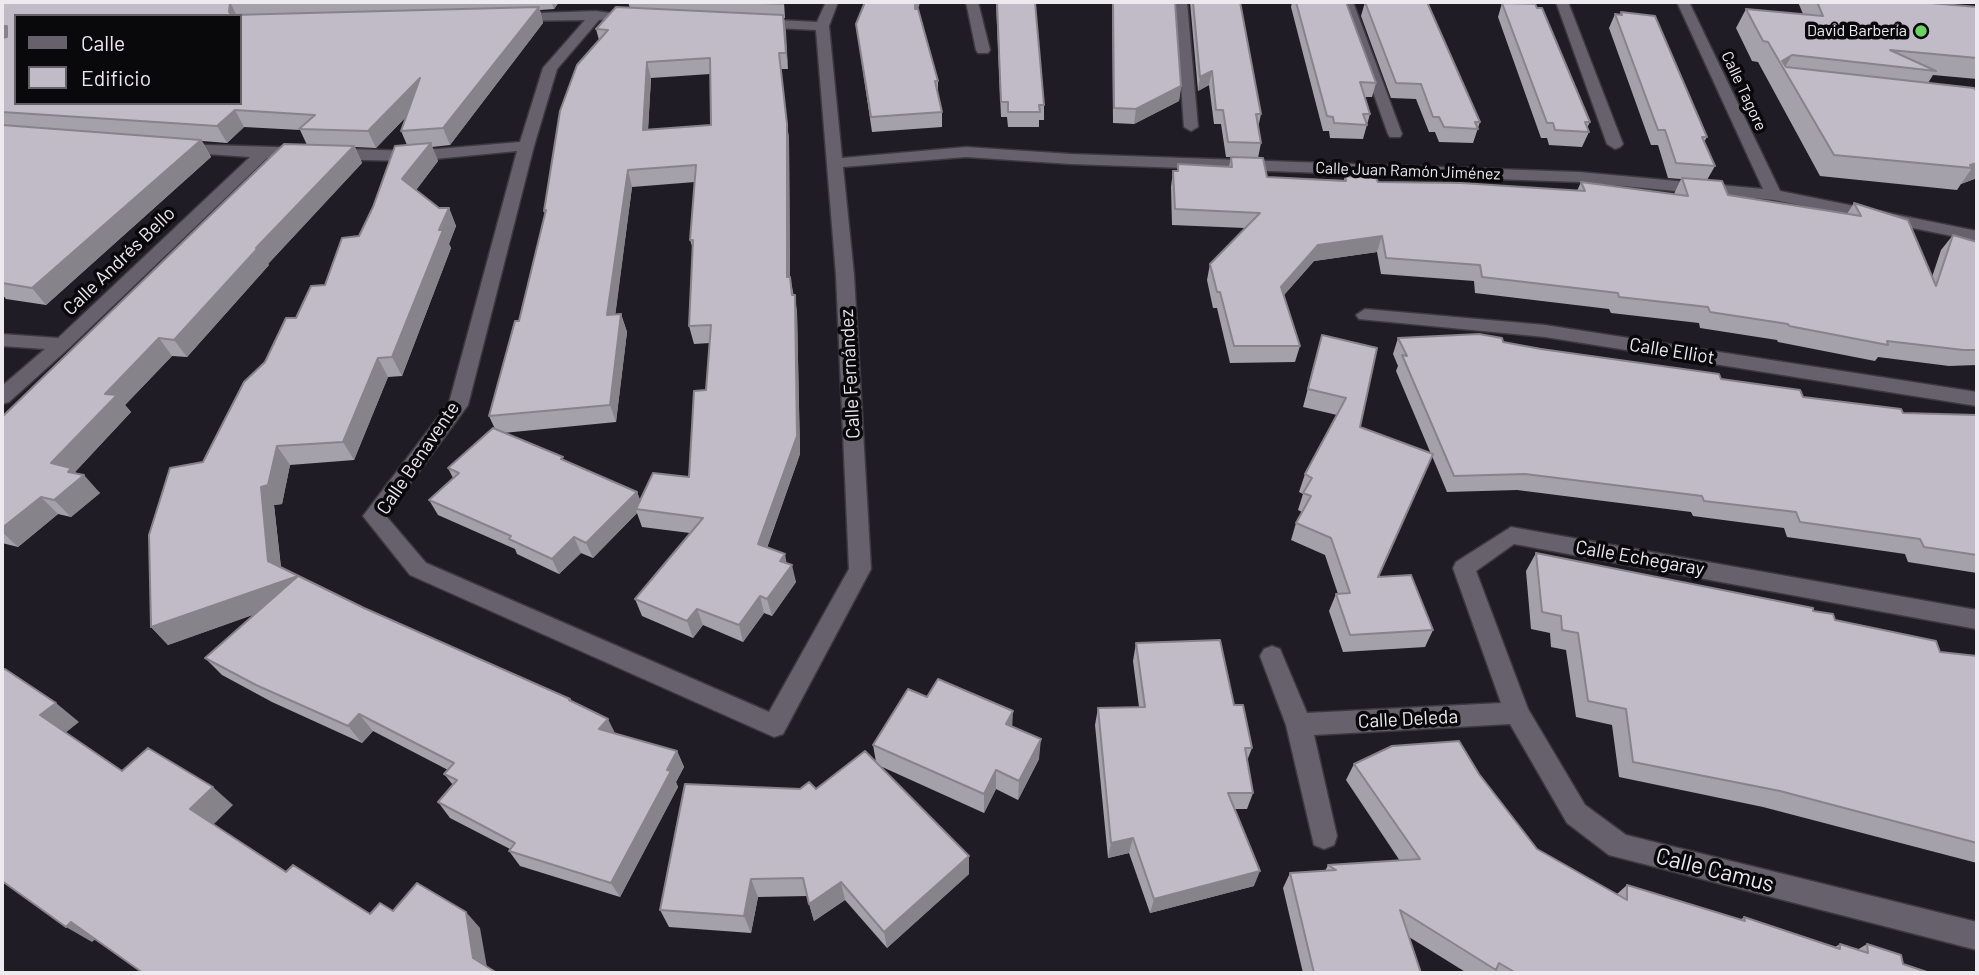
<!DOCTYPE html>
<meta charset="utf-8">
<style>
body{margin:0}
#map{position:relative;width:1979px;height:975px;overflow:hidden;background:#201c25;font-family:Barlow,sans-serif}
canvas{display:block}
.frame{position:absolute;inset:0;border:4px solid #ece9ef;pointer-events:none}
.legend{position:absolute;left:14px;top:14px;width:228px;height:91px;box-sizing:border-box;background:#09080b;border:2px solid #646266;margin:0;padding:9px 12px;list-style:none;font-size:21px;color:#ece9ef}
.legend li{display:flex;align-items:center;gap:14px;height:35px}
.legend b{width:35px;border:2px solid #646266}
</style>
<div id="map">
<canvas width="1979" height="975"></canvas>
<div class="frame"></div>
<ul class="legend">
<li><b style="height:9px;background:#66616c"></b>Calle</li>
<li><b style="height:19px;background:#c0bbc7"></b>Edificio</li>
</ul>
</div>
<script>
const context = document.querySelector('canvas').getContext('2d');
context.lineJoin = 'round';
function stroke(path, color, width, dash) { context.strokeStyle = color; context.lineWidth = width; context.lineCap = dash ? 'butt' : 'round'; context.setLineDash(dash || []); context.stroke(path); }
function fill(path, color) { context.fillStyle = color; context.fill(path, 'evenodd'); }
function write(font, color, halo, rows, align = 'center') {
  context.font = font + ' Barlow,sans-serif'; context.lineWidth = 7; context.setLineDash([]); context.textBaseline = 'middle'; context.strokeStyle = halo; context.fillStyle = color; for (const [text, x, y, turn = 0] of rows) {
    context.save(); context.translate(x, y); context.rotate((+turn || 0) * Math.PI / 180); context.textAlign = isNaN(turn) ? turn : align; if (halo) context.strokeText(text, 0, 0); context.fillText(text, 0, 0); context.restore();
  }
}
const minor = new Path2D(`
 M826 2H838L829 26 842 158 966 147 1071 154 1579 172 1763 189 1677 2H1689L1780 191 1977 231V241L1774 200 1579 182 1071 164 966 157 843 167 854 275 871 569 783 734 774 737 410 575 363 516 449 403 517 151 414 161 267 158 69 348 9 402 2 404V386L45 349 2 346V334L58 338 250 157 178 152 170 147 173 144 414 151 520 142 543 68 585 20 515 21 509 17 510 14 596 11 610 13V19L599 20 557 69 534 146 468 405 386 516 426 563 769 712 849 569 836 275 816 30 756 27 749 23 756 19 817 22Z
 M966 2H978L990 50 988 53H978L976 50Z
 M1175 2H1187L1198 127 1191 131 1184 127Z
 M1341 2H1353L1402 134 1400 137H1390L1388 134Z
 M1556 2H1568L1623 144 1620 147 1615 149 1607 144Z
 M1365 309 1545 325 1977 392V406L1545 337 1359 319 1356 315Z
 M1511 527 1977 610V629L1514 544 1476 571 1528 709 1585 805 1626 835 1977 922V950L1609 855 1567 823 1510 724 1314 735 1337 836 1334 845 1324 849 1314 845 1286 725 1260 656 1264 649 1272 646 1280 649 1307 713 1501 703 1453 568 1456 562Z`);
stroke(minor, '#3c3940', 3);
fill(minor, '#66616c');
fill(new Path2D(`
 M2 2H559L554 9 540 10 543 23 450 145 432 147 438 161 416 190 439 208H449L456 226 449 244 451 248 402 376 388 377 354 460 290 465 282 504 274 505 281 567 364 608 570 699 572 702 615 733 677 751 684 767 676 782 678 787 620 897 520 866 509 851 510 849 450 818 438 802 453 785 444 774 448 770 373 731 362 743 272 702 222 675 205 658 255 614 168 645 151 627 203 462 265 362 296 318 325 285 359 236 407 145 401 131 407 116 376 148 355 147 362 163 268 264 269 265 187 357 172 356 125 405 131 412 75 472 100 493 71 517 58 514 18 547 2 543V417L307 145 300 130 244 127 227 143 202 141 211 157 46 305 6 299 2 294Z
 M628 2H784L785 18H784L788 69H781L789 140 790 277 797 312 800 454 767 548 787 563 796 582 772 616 764 613 743 642 703 625 693 638 642 616 635 599 690 533 642 527 637 513 593 558 581 553 559 574 517 554 515 549 438 515 429 500 453 478 448 468 495 429 489 416 519 321 545 214 544 211 599 40 596 29 630 8ZM710 74 711 125 648 130 651 78ZM695 182 690 240 693 249 689 326 694 344 710 343 706 390 689 477 640 500 637 492 503 433 616 422 627 332 621 314 615 315 632 187Z
 M996 2 1044 105V120H1039V127H1008L1007 117H1001Z
 M1112 2H1175L1181 86 1179 101 1134 124 1113 123Z
 M1190 2H1240L1261 114 1258 128 1261 143 1258 158 1267 177 1344 180 1345 176 1378 182 1577 191 1581 182 1674 194 1681 179 1668 178 1658 145H1651L1609 28 1615 14 1620 15 1621 12 1707 137 1704 142 1715 166 1707 180 1728 195 1847 214 1854 203 1932 277 1941 250 1953 235 1977 242V365L1949 366 1878 357 1875 361 1778 342 1777 340 1700 328 1699 323 1611 313 1609 309 1475 293 1474 281 1381 274 1377 252 1314 261 1284 295 1300 346 1295 362 1230 363 1217 308H1213L1207 280 1210 264 1245 228 1172 225 1171 187 1173 171H1177L1178 164 1229 167 1231 157H1226L1221 124H1214L1209 85 1198 91Z
 M1292 2H1346L1376 83 1372 97H1365L1370 114 1363 139 1330 138 1329 131H1323L1291 7Z
 M1365 2 1480 122 1473 143 1439 142 1435 132H1429L1416 99 1391 98 1361 16Z
 M1798 2H1919L1977 7V79L1933 75 1928 83 1977 92V178L1961 184 1957 190 1820 176 1758 62 1752 61 1736 28 1746 9 1803 14Z
 M1502 3 1590 122 1587 128 1589 132 1582 147 1549 145 1547 138H1541L1498 17Z
 M918 10 938 81V95L942 112V127L872 132 856 24Z
 M1322 335 1360 427 1431 454 1396 371 1398 366 1393 354 1398 338 1503 342 1721 379 1803 397 1903 413 1977 415V573L1908 562 1905 554 1787 537 1784 528 1693 516 1691 512 1517 490 1447 492 1432 456 1378 577 1433 630 1425 647 1343 652 1329 611 1336 594H1338L1325 555 1291 540 1296 523 1302 512 1298 510 1303 494 1299 492 1305 474 1337 415 1303 407Z
 M1536 553 1813 611 1835 620 1940 652 1977 656V863L1763 807 1619 777 1612 725 1576 717 1566 650 1551 647 1550 633 1531 629 1526 571Z
 M1136 643 1234 705 1252 748 1247 761 1253 793 1247 809H1234L1254 886 1150 913 1129 853 1108 858 1095 725 1098 708 1139 707 1133 661Z
 M927 697 1013 727 1039 759 1018 800 996 789 984 813 880 766 969 856V874L887 948 845 900 814 921 807 896 758 897 751 933 669 927 660 910 800 789H816L876 762 873 745Z
 M1354 764 1479 774 1537 849 1617 894 1627 885 1740 920 1744 917 1835 947 1840 944 1857 950 1867 944 1903 964 1930 973H1467L1409 937 1421 973H1303L1283 888 1290 873 1325 871 1328 865 1400 861 1346 780Z`), '#a5a1ab');
fill(new Path2D(`
 M230 2 237 16H231L229 12Z
 M551 2H559L554 9Z
 M915 2H920L918 10H915Z
 M539 7 543 23 450 145 443 128Z
 M783 15 786 31 788 69 786 53Z
 M2 26H7L16 39 2 44Z
 M779 53 789 140 790 294 787 277Z
 M1792 55 1784 69 1782 61Z
 M647 62 651 78 647 147 643 130Z
 M1212 71 1209 85 1198 91 1200 77Z
 M420 78 427 94 376 148 368 131Z
 M1181 86 1179 101 1134 124 1136 109Z
 M235 110 244 127 227 143 217 126Z
 M201 140 211 157 46 305 32 288Z
 M431 143 438 161 411 197 402 179Z
 M354 146 362 163 268 264 269 265 187 357 174 340 256 248Z
 M1977 163V178L1961 184 1972 168 1970 165Z
 M628 170 632 187 613 333 607 315Z
 M449 208 456 226 449 244 451 248 402 376 392 357Z
 M1382 236 1377 252 1314 261 1277 303 1281 287 1318 245Z
 M795 295 797 312 800 454 762 561 758 544Z
 M621 314 627 332 616 422 610 405Z
 M159 338 172 356 125 405 131 412 75 472 81 478 84 475 100 493 71 517 54 500 51 463 105 394Z
 M378 358 388 377 354 460 343 442Z
 M277 446 290 465 282 504 274 505 282 579 268 561 261 487Z
 M637 492 643 508 636 509 637 513 593 558 586 543Z
 M41 497 58 514 18 547 2 532V528Z
 M574 537 581 553 559 574 552 559Z
 M785 554 788 571 792 565 796 582 772 616 767 599 780 561Z
 M298 576 312 594 168 645 151 627Z
 M760 596 764 613 743 642 739 625Z
 M697 609 703 625 693 638 687 621Z
 M56 703 79 722 64 734 40 715Z
 M1013 711 1012 731 1006 724Z
 M359 714 373 731 362 743 348 726Z
 M608 719 616 735 599 729Z
 M1041 739 1039 759 1018 800 1019 781Z
 M677 751 684 767 676 782 678 787 620 897 611 883Z
 M996 770V789L984 813V794Z
 M213 787 233 805 211 827 190 809Z
 M1133 838 1129 853 1108 858 1111 843Z
 M969 856V874L887 948 884 932Z
 M1260 871 1254 886 1150 913 1154 899Z
 M751 879 758 897 751 933 744 916Z
 M841 882 845 900 814 921 809 904Z
 M466 912 480 928 488 973 473 958Z
 M71 922 97 938 92 942 66 927Z`), '#86838b');
const building = new Path2D(`
 M2 2H246H230L229 12 232 15 539 7 443 128 401 131 420 78 368 131 299 129 315 115 235 110 217 126 2 112V38L7 37V26H2ZM16 16H240V103H16Z
 M740 2H783V4Z
 M865 2H915V9H918L938 81H935L942 112 871 117 856 24Z
 M997 2H1035L1044 105H1039L1040 112H1008V102H1001Z
 M1113 2H1175L1181 86 1136 109 1114 108Z
 M1193 2H1240L1261 114H1256L1261 143 1228 142 1223 110H1216L1212 71 1200 77Z
 M1296 2H1346L1376 83 1360 82 1370 114H1363L1367 125 1334 123 1333 117 1327 116Z
 M1365 2H1427L1480 122H1475L1478 129 1444 127 1439 117H1433L1421 84 1396 83Z
 M1817 2H1919L1977 7V58L1890 50 1936 71 1792 55 1782 61 1786 67 1974 88 1977 92V163L1970 165 1972 168 1834 155 1768 42 1763 41 1746 9 1823 16Z
 M1502 3 1535 4 1537 8H1542L1590 122H1585L1589 132 1555 130 1553 123H1547Z
 M616 7 783 15 786 53H779L787 124V277H790L792 295H795L797 436 758 544 785 554 780 561 792 565 767 599 760 596 739 625 697 609 687 621 635 599 703 518 636 509 653 473 689 477 694 391 706 390 711 325 689 326 693 240H690L696 165 628 170 607 315 621 314 610 405 489 416 515 321H519L546 210 544 211 560 111 577 65 608 30 596 29ZM710 58 711 125 643 130 647 62Z
 M1621 12 1655 16 1707 137H1702L1715 166 1676 163 1665 130H1658L1615 14 1622 15Z
 M2 125 201 140 32 288 2 283Z
 M431 143 402 179 439 208H449L439 230H443L392 357 378 358 343 442 277 446 268 485 261 487 268 561 364 608 570 699 569 700 608 719 599 729 677 751 667 770 671 771 611 883 509 851 515 843 438 802 457 780 444 774 454 763 359 714 348 726 256 685 205 658 298 576 151 627 149 535 170 468 203 462 244 382 265 362 286 318H296L311 286 325 285 342 238 359 236 373 207 395 146Z
 M284 144 354 146 256 248H258L174 340 159 338 105 394 117 395 51 463 71 468 68 472 84 475 54 500 41 497 2 528V417Z
 M1231 157 1263 158 1267 177 1346 181 1345 176 1376 178 1378 182 1461 183 1585 191 1581 182 1688 196 1682 178 1722 181 1728 195 1861 216 1854 203 1908 220 1936 286 1953 235 1977 242V350H1963L1887 341 1888 345 1789 326 1788 324 1710 312 1708 307 1619 297 1618 293 1482 277 1480 265 1386 258 1382 236 1318 245 1281 287 1300 346H1234L1220 292H1217L1210 264 1260 213 1175 209 1173 171H1178V164L1232 167Z
 M1479 334 1502 338 1503 342 1541 349 1719 374 1721 379 1800 390 1803 397 1901 409 1903 413 1977 415V555L1924 547 1920 539 1800 522 1796 512 1704 501 1702 496 1525 474 1454 476 1402 355 1407 356 1398 338Z
 M1322 335 1377 348 1360 427 1433 454 1378 577 1411 575 1433 630 1350 635 1336 594 1350 593 1331 538 1296 523 1311 496 1303 493 1312 478 1305 474 1346 398 1308 389Z
 M493 428 563 457 561 459 637 492 586 543 574 537 552 559 509 539 511 536 429 500 459 473 448 468Z
 M1536 553 1813 608V611L1833 614 1835 620 1936 641 1940 652 1977 656V843L1780 791 1633 762 1626 709 1588 701 1578 633 1562 630 1561 616 1542 612Z
 M1220 640 1234 705H1243L1252 748H1245L1253 793H1228L1260 871 1154 899 1133 838 1111 843 1098 708 1145 707 1136 643Z
 M5 669 56 703 40 715 122 771 148 748 213 787 190 809 286 872 293 865 370 914 380 903 393 911 417 883 466 912 473 958 497 973H143L71 922 66 927 2 881V670Z
 M938 679 1013 711 1006 724 1041 739 1019 781 996 770 984 794 873 745 908 689 927 697Z
 M1459 741 1479 774 1537 849 1627 900V885L1745 921 1744 917 1840 949V944L1868 953 1867 944 1901 955 1903 964 1930 973H1516L1499 963 1496 970 1400 910 1421 973H1314L1290 873 1336 870 1328 865 1420 859 1354 764 1392 746Z
 M865 751 969 856 884 932 841 882 809 904 803 878 751 879 744 916 660 910 685 784 800 789 809 782 816 789Z`);
fill(building, '#c0bbc7');
stroke(building, '#86838b', 2);
for (const [x, y, r, color] of [
 [1921,31,7,"#6ad364"]
]) { const dot = new Path2D(); dot.arc(x, y, r, 0, 2 * Math.PI); context.fillStyle = color; context.fill(dot); stroke(dot, '#09080b', 2.5); }
write('16px', '#ece9ef', '#09080b', [
 ["David Barbería",1907,31]
], 'right');
write('16px', '#ece9ef', '#09080b', [
 ["Calle Tagore",1744,91,65],
 ["Calle Juan Ramón Jiménez",1408,171,2]
]);
write('19px', '#ece9ef', '#09080b', [
 ["Calle Andrés Bello",119,261,-44],
 ["Calle Elliot",1672,351,9],
 ["Calle Fernández",850,374,-93],
 ["Calle Benavente",418,458,-56],
 ["Calle Echegaray",1640,558,10],
 ["Calle Deleda",1408,719,-3]
]);
write('23px', '#ece9ef', '#09080b', [
 ["Calle Camus",1715,870,14]
]);
</script>
